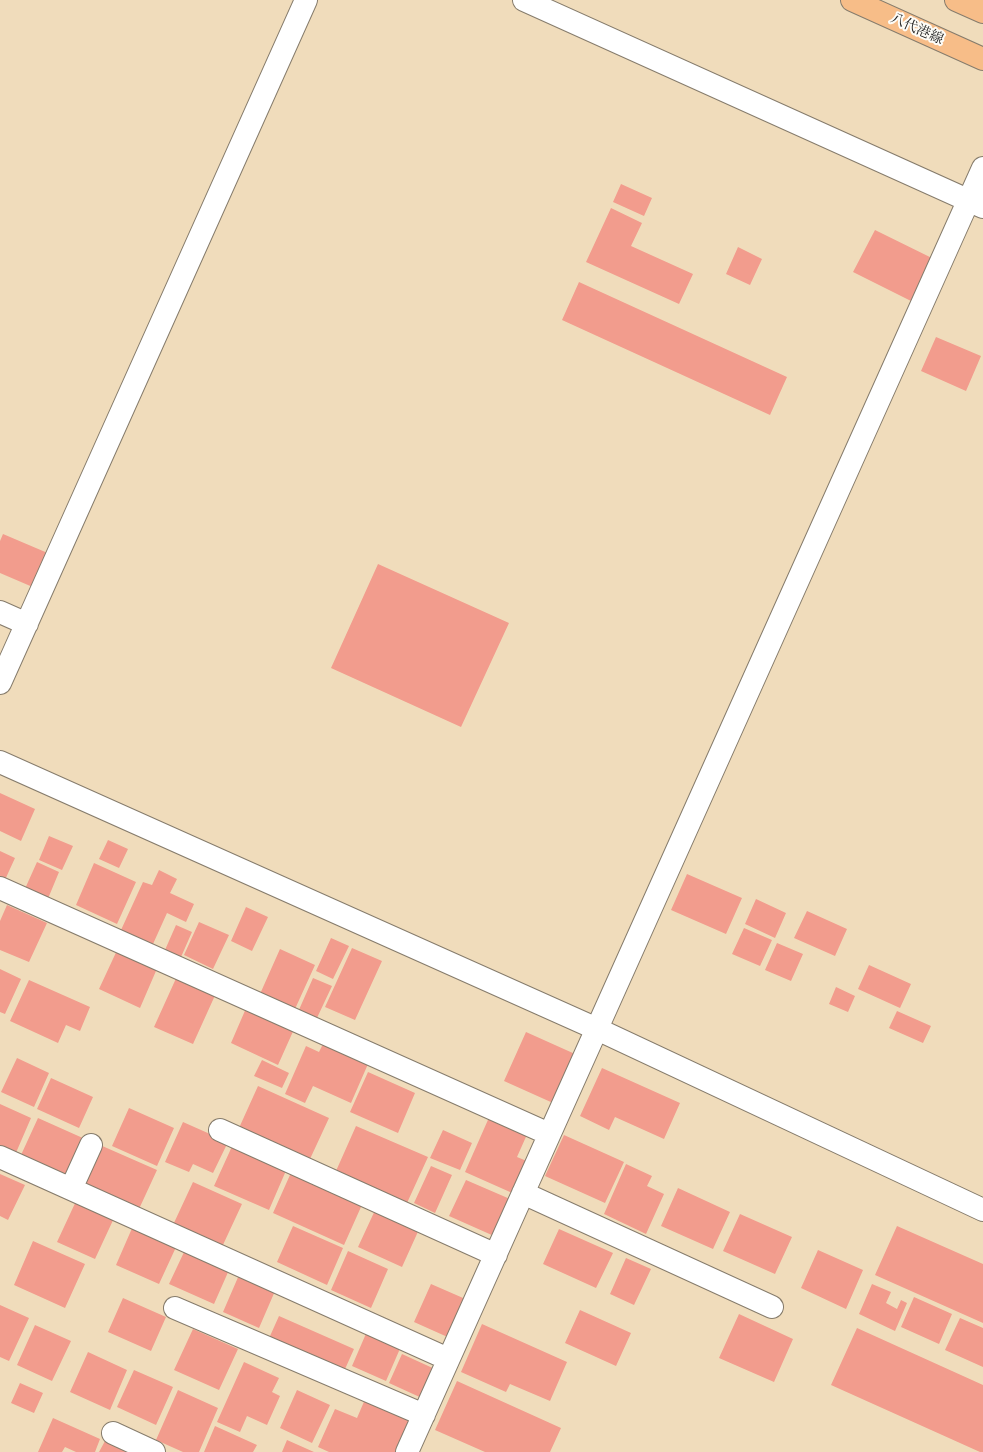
<!DOCTYPE html>
<meta charset="utf-8">
<style>
body{margin:0}
canvas{display:block;background:#f0dcbb}
</style>
<canvas width="983" height="1452"></canvas>
<script>
const context = document.querySelector('canvas').getContext('2d');
context.lineJoin = 'round';
function fill(path, color) { context.fillStyle = color; context.fill(path, 'evenodd'); }
function stroke(path, color, width, dash) { context.strokeStyle = color; context.lineWidth = width; context.lineCap = dash ? 'butt' : 'round'; context.setLineDash(dash || []); context.stroke(path); }
function write(font, color, halo, rows, align = 'center') {
  context.font = font + ' "Libre Caslon Text","Noto Serif JP",serif'; context.lineWidth = 4; context.setLineDash([]); context.textBaseline = 'middle'; context.strokeStyle = halo; context.fillStyle = color; for (const [text, x, y, turn = 0] of rows) {
    context.save(); context.translate(x, y); context.rotate((+turn || 0) * Math.PI / 180); context.textAlign = isNaN(turn) ? turn : align; if (halo) context.strokeText(text, 0, 0); context.fillText(text, 0, 0); context.restore();
  }
}
fill(new Path2D(`
 M621 184 652 198 644 216 613 202Z
 M611 208 642 223 631 246 693 274 679 304 586 262Z
 M875 230 940 262 919 305 853 272Z
 M738 247 762 259 750 285 726 274Z
 M579 282 787 377 770 415 562 320Z
 M936 337 981 356 966 391 921 371Z
 M3 534 50 554 35 588 0 573V541Z
 M378 564 509 623 461 727 331 668Z
 M0 793 35 809 21 841 0 831Z
 M49 836 73 846 62 870 39 860Z
 M108 840 128 849 119 868 99 859Z
 M0 851 15 858 4 882 0 880Z
 M37 862 59 872 47 901 24 891Z
 M94 863 136 882 117 924 76 905Z
 M159 870 177 879 170 893 194 904 186 922 167 913 153 944 121 930 143 882 152 885Z
 M687 874 742 898 726 934 671 910Z
 M756 899 786 913 775 938 745 924Z
 M7 905 47 923 29 962 0 950V921Z
 M246 907 268 917 252 951 231 941Z
 M807 911 847 929 835 956 794 938Z
 M199 922 229 935 213 969 184 955Z
 M176 925 192 932 181 957 165 950Z
 M744 928 772 940 760 966 732 954Z
 M331 938 349 946 333 979 316 971Z
 M777 943 803 954 791 981 765 970Z
 M119 946 159 964 140 1008 99 989Z
 M352 948 382 961 355 1020 325 1007Z
 M280 949 315 965 295 1009 260 994Z
 M869 965 911 984 900 1008 858 989Z
 M0 969 21 979 5 1014 0 1012Z
 M178 974 217 991 193 1044 154 1027Z
 M313 978 332 986 316 1020 298 1012Z
 M29 980 90 1007 80 1031 66 1025 58 1043 10 1021Z
 M836 987 855 996 848 1012 829 1004Z
 M247 1006 295 1027 278 1065 231 1043Z
 M897 1011 931 1026 923 1043 889 1028Z
 M526 1032 575 1054 553 1103 504 1081Z
 M323 1044 368 1064 351 1103 313 1086 305 1103 285 1094 306 1046 319 1052Z
 M17 1058 49 1073 34 1107 1 1092Z
 M262 1060 289 1073 282 1088 254 1076Z
 M602 1068 680 1103 664 1139 615 1117 609 1130 580 1116Z
 M368 1072 415 1093 398 1133 350 1112Z
 M51 1078 93 1097 79 1128 37 1109Z
 M258 1086 329 1118 310 1159 239 1128Z
 M0 1104 31 1118 15 1155 0 1148Z
 M129 1108 174 1128 157 1166 112 1146Z
 M491 1113 529 1130 517 1157 534 1164 519 1196 465 1172Z
 M38 1118 85 1139 68 1176 21 1155Z
 M183 1122 228 1142 213 1173 193 1164 189 1172 165 1162Z
 M356 1126 428 1157 407 1203 336 1171Z
 M443 1130 472 1143 460 1170 430 1158Z
 M564 1135 624 1162 605 1203 545 1176Z
 M234 1142 288 1166 269 1210 214 1186Z
 M100 1145 157 1170 139 1209 83 1184Z
 M626 1164 652 1176 647 1186 664 1194 646 1234 604 1214Z
 M294 1166 365 1198 344 1245 273 1213Z
 M431 1166 452 1175 435 1213 414 1203Z
 M0 1174 25 1185 8 1220 0 1216Z
 M466 1180 510 1199 494 1236 449 1216Z
 M193 1182 242 1204 222 1247 173 1225Z
 M678 1188 730 1212 713 1249 661 1226Z
 M77 1199 115 1216 95 1259 57 1242Z
 M377 1206 421 1225 402 1267 358 1247Z
 M740 1214 792 1237 775 1274 723 1251Z
 M133 1226 177 1245 159 1284 116 1265Z
 M293 1226 343 1248 327 1285 277 1262Z
 M897 1226 983 1264V1323L875 1275Z
 M559 1229 613 1253 596 1288 543 1264Z
 M33 1241 85 1264 65 1308 14 1285Z
 M185 1250 229 1270 214 1304 169 1284Z
 M818 1250 863 1270 846 1309 801 1288Z
 M348 1251 388 1269 371 1308 331 1290Z
 M626 1258 651 1269 634 1305 610 1294Z
 M239 1275 275 1291 259 1328 223 1312Z
 M431 1284 470 1301 452 1339 414 1322Z
 M872 1284 891 1292 886 1303 897 1309 901 1300 907 1303 895 1331 859 1314Z
 M914 1297 952 1314 939 1344 901 1327Z
 M123 1298 166 1317 151 1351 108 1332Z
 M0 1305 29 1318 9 1361 0 1357Z
 M580 1310 631 1333 616 1366 565 1343Z
 M739 1314 793 1339 774 1382 719 1358Z
 M279 1316 354 1349 341 1378 266 1345Z
 M960 1318 983 1328V1367L945 1350Z
 M482 1324 567 1362 550 1401 510 1384 506 1392 461 1372Z
 M35 1325 71 1341 52 1381 17 1365Z
 M857 1328 983 1385V1452H980L831 1385Z
 M193 1329 238 1349 219 1390 174 1370Z
 M368 1329 402 1344 386 1381 352 1366Z
 M88 1352 127 1370 110 1410 70 1392Z
 M402 1354 437 1370 424 1399 389 1383Z
 M244 1362 279 1378 272 1392 280 1396 267 1425 247 1416 240 1432 217 1422Z
 M134 1370 173 1387 156 1425 117 1407Z
 M457 1381 561 1428 550 1452H485L435 1430Z
 M20 1383 43 1393 34 1413 11 1403Z
 M178 1390 218 1408 199 1452H183L156 1440Z
 M297 1390 330 1405 312 1443 280 1428Z
 M366 1397 419 1420 404 1452H329L318 1447 335 1409 357 1418Z
 M53 1418 100 1439 95 1452H76L65 1447 62 1452H38Z
 M215 1426 257 1445 253 1452H204Z
 M287 1440 314 1452H282Z
 M105 1441 130 1452H99Z`), '#f29c8d');
const minor = new Path2D(`
 M524 0 983 207
 M0 612 27 624
 M0 683 306 0
 M0 762 597 1029 983 1210
 M0 888 549 1134
 M220 1130 496 1255
 M0 1157 448 1359
 M71 1189 91 1145
 M523 1193 772 1307
 M175 1308 424 1415
 M113 1433 154 1452
 M407 1452 983 168`);
const major = new Path2D(`
 M852 0 983 59
 M956 0 983 12`);
stroke(minor, '#867c6c', 24);
stroke(major, '#867c6c', 24);
stroke(minor, '#fff', 22);
stroke(major, '#f7bd88', 22);
write('14px', '#1c1c1c', '#fdfcf7', [
 ["八代港線",917,29,24]
]);
</script>
